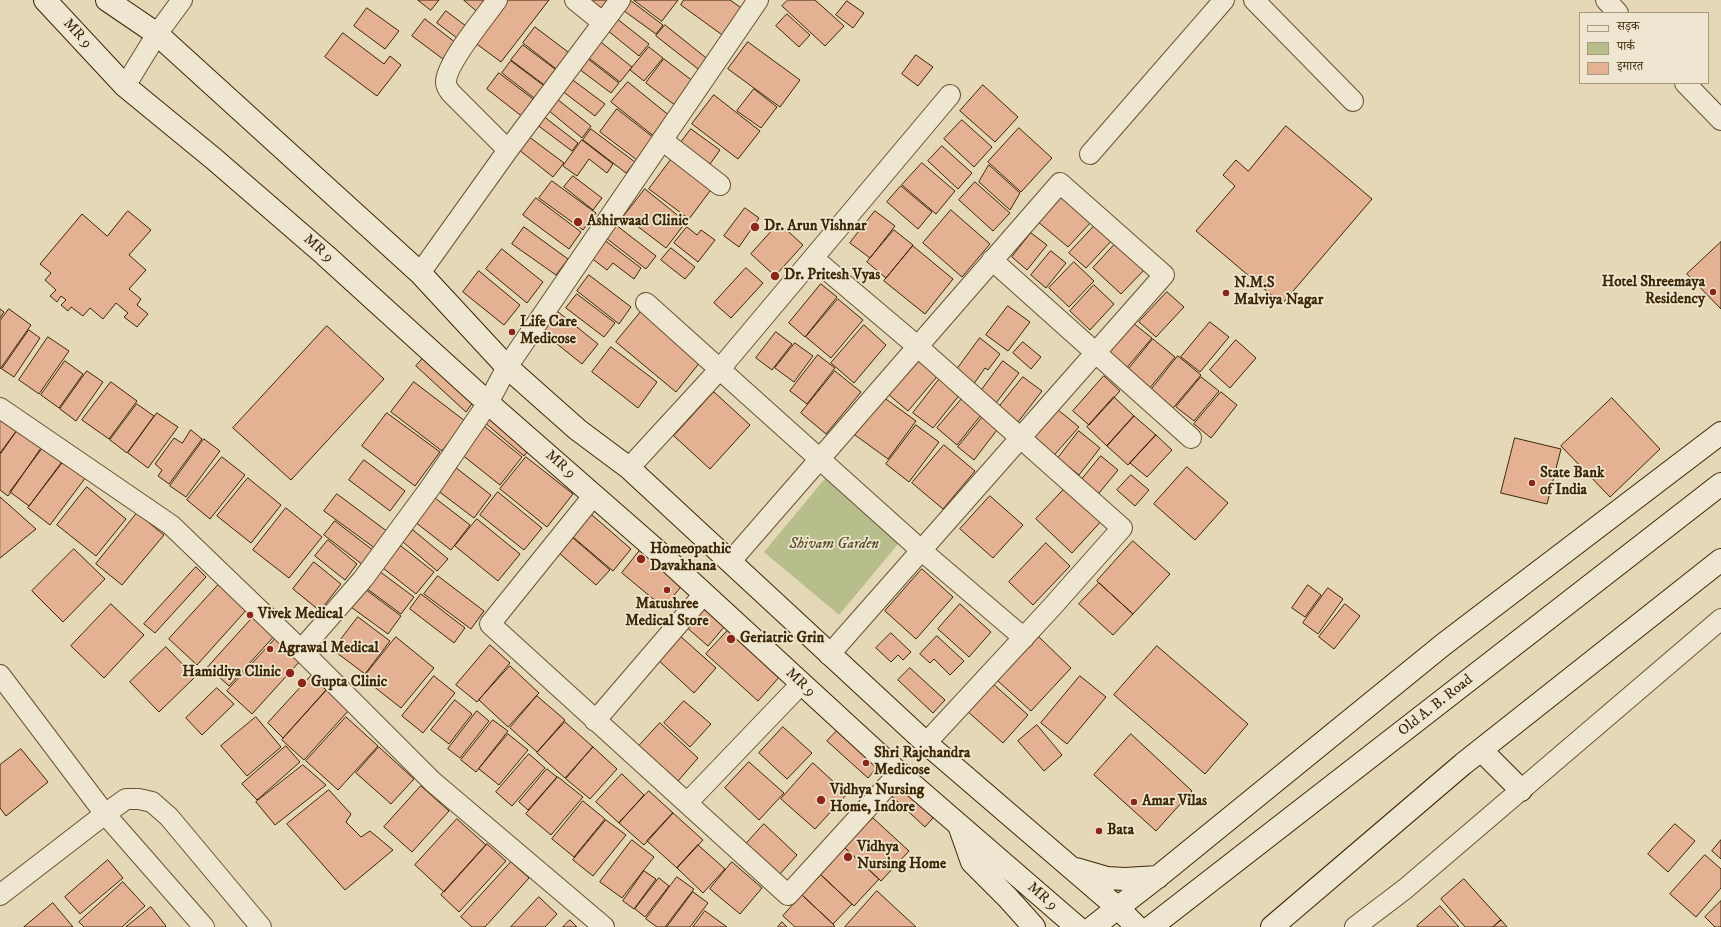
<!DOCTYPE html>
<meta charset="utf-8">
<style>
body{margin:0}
#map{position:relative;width:1721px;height:927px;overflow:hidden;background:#e5d8b6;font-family:"IM FELL DW Pica","Noto Serif Devanagari",serif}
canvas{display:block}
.legend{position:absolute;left:1579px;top:12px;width:130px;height:72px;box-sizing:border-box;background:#eee6d0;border:1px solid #a79a7f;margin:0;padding:5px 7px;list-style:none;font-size:12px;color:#3d2705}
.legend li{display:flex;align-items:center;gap:8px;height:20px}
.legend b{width:20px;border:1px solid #a79a7f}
</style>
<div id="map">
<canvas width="1721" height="927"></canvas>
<ul class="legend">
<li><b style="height:5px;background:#eee6d0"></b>सड़क</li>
<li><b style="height:11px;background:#b7be8c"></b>पार्क</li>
<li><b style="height:11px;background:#e4b193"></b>इमारत</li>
</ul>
</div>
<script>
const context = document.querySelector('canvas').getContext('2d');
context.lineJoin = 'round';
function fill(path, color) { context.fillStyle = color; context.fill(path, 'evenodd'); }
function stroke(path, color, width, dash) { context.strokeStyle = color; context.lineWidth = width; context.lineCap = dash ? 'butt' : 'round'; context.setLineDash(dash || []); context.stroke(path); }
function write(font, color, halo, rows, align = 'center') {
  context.font = font + ' "IM FELL DW Pica",serif'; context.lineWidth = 3.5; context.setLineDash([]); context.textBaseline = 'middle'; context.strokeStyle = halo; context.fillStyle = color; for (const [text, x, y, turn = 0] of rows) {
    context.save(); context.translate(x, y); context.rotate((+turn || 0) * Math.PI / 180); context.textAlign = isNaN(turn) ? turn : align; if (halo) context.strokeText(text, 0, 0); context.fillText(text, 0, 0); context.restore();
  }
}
fill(new Path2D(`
 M828 475 903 538 839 615 764 552Z`), '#b7be8c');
const building = new Path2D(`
 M418 0H439L431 10Z
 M464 0H487L478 12Z
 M506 0H549L501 62 474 42Z
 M591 0H612L604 10Z
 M626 0H630L663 25 656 34 620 8Z
 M634 0H678L662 21Z
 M684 0H730L744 10 725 37 681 5Z
 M788 0H815L844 26 825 46 782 6Z
 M847 1 864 13 853 28 836 15Z
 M367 8 399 31 385 49 354 26Z
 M446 11 470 29 461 41 437 23Z
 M787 14 810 35 799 47 776 26Z
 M616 18 649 44 639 56 607 30Z
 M425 19 456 43 443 59 412 36Z
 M665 25 710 61 702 72 656 36Z
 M535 27 572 55 560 72 523 43Z
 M343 33 384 64 390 56 401 65 377 96 325 57Z
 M597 39 632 67 620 82 585 55Z
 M748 42 800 80 780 107 728 69Z
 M523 45 559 72 547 87 511 60Z
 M649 47 663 58 644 81 630 70Z
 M583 55 619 83 611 93 575 66Z
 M916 55 933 67 918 86 902 74Z
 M664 59 694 82 676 106 646 83Z
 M511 61 547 88 538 101 502 73Z
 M499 73 537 102 524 118 487 89Z
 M566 75 605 104 595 116 557 87Z
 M628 82 671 117 655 137 611 102Z
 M983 85 1018 117 995 142 960 111Z
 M754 89 777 107 761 128 737 111Z
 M714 95 760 131 738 159 692 124Z
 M557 99 591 126 582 138 548 110Z
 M617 109 654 138 637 160 600 132Z
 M542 115 578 143 572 151 536 124Z
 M962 120 992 147 974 167 944 139Z
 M1286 126 1372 199 1282 304 1196 231 1235 186 1223 175 1236 160 1248 171Z
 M1019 128 1052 158 1021 192 988 162Z
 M591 129 635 162 626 173 583 140Z
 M691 129 720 150 705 171 676 149Z
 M528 136 564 163 553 177 518 149Z
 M582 140 613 164 607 173 589 159 577 176 563 166Z
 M942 146 972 173 958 189 928 161Z
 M673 157 713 187 689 219 649 189Z
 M922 163 955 191 936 214 902 185Z
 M989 165 1020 193 1010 210 979 182Z
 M573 176 602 198 593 210 564 187Z
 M552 181 596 213 583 230 539 198Z
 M975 182 1010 213 993 231 959 200Z
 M901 186 932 212 918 229 887 202Z
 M645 189 686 222 666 248 624 216Z
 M1061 195 1091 222 1068 247 1037 221Z
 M536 198 581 232 569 249 523 215Z
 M745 208 759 218 739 247 724 236Z
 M951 210 990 244 962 277 923 243Z
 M128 211 151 230 129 255 146 270 129 289 141 299 137 305 148 314 137 327 124 317 128 313 116 303 103 319 90 308 83 316 71 307 68 311 61 305 66 300 61 296 57 302 50 296 56 290 45 280 51 273 40 264 82 214 107 236Z
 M875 211 895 226 870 258 850 243Z
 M779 223 803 245 775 276 751 254Z
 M1097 223 1114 238 1086 268 1069 253Z
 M616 225 656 256 646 269 606 238Z
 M524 227 568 259 556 275 512 244Z
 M687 227 697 235 701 230 715 240 698 262 674 243Z
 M894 230 913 245 886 278 867 262Z
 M1031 233 1047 245 1027 270 1012 257Z
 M603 239 641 268 634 279 613 263 607 270 590 257Z
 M1721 242V309L1687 274Z
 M1116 243 1145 269 1121 294 1093 268Z
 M913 246 953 279 925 314 884 281Z
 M671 248 695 267 685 279 661 260Z
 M502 249 543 282 527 303 486 269Z
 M1051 251 1066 263 1046 288 1031 275Z
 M1074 262 1094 281 1069 307 1049 288Z
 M746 268 763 283 731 318 714 303Z
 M479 271 520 305 504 325 463 292Z
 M589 275 631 307 619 324 577 291Z
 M821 284 837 297 805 337 789 323Z
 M1094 285 1114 304 1090 330 1070 311Z
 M1167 292 1184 307 1156 337 1139 322Z
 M577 294 615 323 604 337 566 308Z
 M838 299 863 320 831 358 806 337Z
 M1008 306 1030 322 1008 351 986 335Z
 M644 308 701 361 676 392 616 342Z
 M0 309 4 312 0 318Z
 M9 309 31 325 0 369V321Z
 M557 311 598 344 582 364 541 331Z
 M1210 322 1229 337 1200 372 1181 357Z
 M1133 323 1152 338 1124 371 1106 356Z
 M864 325 886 345 854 383 831 363Z
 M327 326 384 379 291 480 233 428Z
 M29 330 40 338 14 377 2 369Z
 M776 332 792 344 772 370 756 358Z
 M48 337 69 351 39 394 19 380Z
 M980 338 1000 354 988 370 985 368 973 385 955 372Z
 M1153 339 1175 357 1149 389 1127 371Z
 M1236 340 1256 358 1230 388 1210 370Z
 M1023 342 1041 357 1031 369 1013 353Z
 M795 343 813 356 794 382 775 368Z
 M611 347 657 382 638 408 592 372Z
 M427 354 476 398 466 412 416 366Z
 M818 355 835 368 807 404 790 391Z
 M922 355 941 372 908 411 888 394Z
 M1178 356 1201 375 1173 408 1151 390Z
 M65 361 83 374 59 408 41 395Z
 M1003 361 1019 373 993 407 978 395Z
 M87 371 103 382 76 421 60 409Z
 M835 371 861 392 826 434 801 413Z
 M1104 376 1120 391 1089 425 1073 411Z
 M941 377 961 393 933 428 913 413Z
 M1023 377 1042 391 1018 422 999 407Z
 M1201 377 1219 391 1194 421 1176 407Z
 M111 382 137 401 109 439 82 420Z
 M414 382 465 421 442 451 391 412Z
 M714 392 750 425 710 469 674 436Z
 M1221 392 1237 405 1211 438 1194 424Z
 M966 394 985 410 957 445 937 428Z
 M883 397 916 421 888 459 855 435Z
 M1114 397 1134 416 1107 446 1087 427Z
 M1612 398 1660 449 1610 497 1561 446Z
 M137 404 154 416 127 453 110 440Z
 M1057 409 1079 427 1049 461 1028 443Z
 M492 412 532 446 524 456 484 422Z
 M157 413 178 427 148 468 128 453Z
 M387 413 440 452 415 486 362 446Z
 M985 414 1000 426 974 460 958 447Z
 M1134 416 1156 435 1128 465 1107 446Z
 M0 417 17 430 0 453Z
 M916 425 939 442 909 482 886 464Z
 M484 426 522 457 500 485 461 454Z
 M19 428 43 445 8 496 0 490V455Z
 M191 430 202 439 169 484 158 476 162 470 155 464 174 438 182 443Z
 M1079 431 1100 448 1079 475 1058 458Z
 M1156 435 1172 450 1147 477 1130 463Z
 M1515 438 1561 449 1547 504 1501 493Z
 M204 439 220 451 186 497 170 486Z
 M45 445 64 459 29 506 10 492Z
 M944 445 975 471 943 509 912 483Z
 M1101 456 1118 470 1095 498 1078 484Z
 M222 457 245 475 210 519 187 500Z
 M526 457 573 494 547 527 500 489Z
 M364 460 405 491 390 511 349 480Z
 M64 461 86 477 50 525 28 508Z
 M455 467 491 495 474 518 437 490Z
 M1187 467 1228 503 1195 540 1154 504Z
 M1131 475 1149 490 1135 506 1117 490Z
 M248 478 281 505 251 543 217 516Z
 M1069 484 1105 517 1072 553 1036 519Z
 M87 487 126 519 96 556 57 525Z
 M498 492 542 528 524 550 480 515Z
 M337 494 388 532 376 549 324 511Z
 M990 496 1023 525 993 558 960 529Z
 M0 497 36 529 0 558Z
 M435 498 470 525 451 550 415 522Z
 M286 508 322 537 289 578 253 550Z
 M137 513 164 535 122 585 96 564Z
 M592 515 631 549 613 571 573 537Z
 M477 519 520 554 498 581 455 546Z
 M335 521 374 551 363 565 324 535Z
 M413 530 448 559 437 571 403 542Z
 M572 537 610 570 596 585 559 553Z
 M328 540 357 564 345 580 315 556Z
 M1133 541 1170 574 1133 614 1097 581Z
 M1046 543 1070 566 1033 605 1009 582Z
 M401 546 434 572 416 594 383 568Z
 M74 549 105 579 63 622 32 591Z
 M641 549 683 584 664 608 622 573Z
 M314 562 341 584 320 611 293 589Z
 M196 567 206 577 155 633 144 624Z
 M922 569 953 597 916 639 885 611Z
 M379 571 414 597 401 614 366 588Z
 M438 576 484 611 471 629 424 594Z
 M221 582 249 607 197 665 169 639Z
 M1099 583 1133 614 1113 635 1079 604Z
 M1308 585 1321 595 1305 617 1292 608Z
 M1328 588 1343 599 1318 634 1303 623Z
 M365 589 401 616 388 634 351 607Z
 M421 594 465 628 454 643 410 609Z
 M706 601 729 621 708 646 685 626Z
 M111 604 144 635 104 678 71 646Z
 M960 604 991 632 969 657 938 629Z
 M1345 604 1360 616 1334 649 1319 637Z
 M255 615 276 634 229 686 208 667Z
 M358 617 390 641 365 674 333 650Z
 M730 628 781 675 758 701 706 654Z
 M891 633 911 652 903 660 898 655 891 662 876 648Z
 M679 635 716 668 694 693 657 659Z
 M937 636 964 661 950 675 934 659 930 663 920 654Z
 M396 637 434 668 401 708 363 678Z
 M1039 637 1071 668 1031 711 998 681Z
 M276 638 300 661 252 714 227 691Z
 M490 645 510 663 477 702 456 685Z
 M1157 646 1248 724 1205 774 1114 695Z
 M166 647 195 677 159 712 130 682Z
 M510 666 539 693 508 727 479 700Z
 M910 668 945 700 933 713 898 680Z
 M311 676 326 690 283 738 268 723Z
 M434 676 455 693 423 733 402 716Z
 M1080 676 1106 697 1067 744 1041 723Z
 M991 682 1028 715 1003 743 966 710Z
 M217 688 234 704 202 735 186 718Z
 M327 690 349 710 304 760 282 740Z
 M537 696 565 720 537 752 510 728Z
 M455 700 472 714 449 744 431 730Z
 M684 701 711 724 690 747 664 723Z
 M477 711 489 721 460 758 448 749Z
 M256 717 281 747 247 776 221 746Z
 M346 717 378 746 338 790 306 761Z
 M493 720 508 731 476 772 461 760Z
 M565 722 593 747 565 778 537 753Z
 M660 723 698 758 678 781 639 746Z
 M1037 725 1062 755 1044 771 1018 741Z
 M783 727 812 753 787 779 759 753Z
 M840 728 880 764 868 778 827 741Z
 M508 734 528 750 499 785 479 769Z
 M1131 734 1192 791 1156 831 1094 775Z
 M286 746 300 762 257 800 242 784Z
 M379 747 414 779 391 804 356 773Z
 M593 747 617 769 590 799 566 779Z
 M21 749 48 782 6 816 0 808V765Z
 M529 754 545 768 512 806 496 792Z
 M749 762 784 793 759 820 725 788Z
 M813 763 847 794 815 829 781 799Z
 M303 765 326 785 275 825 256 802Z
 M547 769 557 777 528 810 519 802Z
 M622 774 644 795 619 823 596 802Z
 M898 776 938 812 925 827 885 790Z
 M558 777 583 797 551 835 526 814Z
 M421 786 449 811 412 852 384 827Z
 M329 790 351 814 346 822 361 837 370 831 393 850 345 890 287 824Z
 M649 791 673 813 644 845 619 823Z
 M583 801 605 819 574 857 552 839Z
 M673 813 703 840 677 868 647 841Z
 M873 818 909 851 881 881 845 848Z
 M457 819 486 845 444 892 415 865Z
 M606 820 626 835 593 876 573 860Z
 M764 824 797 855 780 874 746 844Z
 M1675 824 1695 841 1668 872 1648 854Z
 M632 840 654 857 622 898 600 882Z
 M1721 840V859L1712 851Z
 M487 844 506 861 459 912 441 895Z
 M698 845 725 869 703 893 677 868Z
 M845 848 879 879 854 906 821 875Z
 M1705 855 1721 869V888L1696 917 1670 894Z
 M108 860 123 878 80 914 65 897Z
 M511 862 529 878 485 927H472L461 917Z
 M732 862 762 888 740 914 710 889Z
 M644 871 656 879 634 909 623 901Z
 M821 875 852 904 833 924 802 895Z
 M677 877 694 889 665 927H657L646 919Z
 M659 878 669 886 645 917 635 909Z
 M1464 879 1501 920 1493 927H1465L1441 899Z
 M123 882 145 906 122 927H84L79 922Z
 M877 891 916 927H845Z
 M693 892 708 903 690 927H667Z
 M802 895 833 924 835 927H795L783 916Z
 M539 897 557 914 545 927H511Z
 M1721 901V927H1715L1705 917Z
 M53 903 73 927H24Z
 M1440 906 1459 927H1419L1417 926Z
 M151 907 166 926 165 927H126Z
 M705 911 727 927H693Z
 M570 920 577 927H563Z
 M1501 920 1507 927H1493Z
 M782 922 787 927H778Z`);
fill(building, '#e4b193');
stroke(building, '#3d2705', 1);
const street = new Path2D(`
 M497 0C485 17 446 63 446 82 446 87 448 89 451 93L508 150
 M575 0 602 22
 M1254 0 1353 101
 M1606 0 1618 13
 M1685 83 1721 120
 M125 86 157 34 182 0
 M662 140 720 185
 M1090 154 1224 0
 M813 258 917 346 1122 528 1051 608 926 743
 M992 260 1191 438
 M420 273 508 150 620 0
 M646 303 922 551 1024 638
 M0 408 171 525 301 650 433 782 604 927
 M629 468 719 370 950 95
 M594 495 490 624 788 895 899 773
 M730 562 1060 183 1164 275 829 655
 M301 650 363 579 430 488 488 403 507 367 758 0
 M0 675 105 814 204 927
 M595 721 704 594
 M687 803 801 684
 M0 895 105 814 126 799H139L152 802 169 817 261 927
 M1355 927 1405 889 1721 619`);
const secondary = new Path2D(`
 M45 0 125 86 214 159 325 255 488 403 663 556 899 773 1077 927
 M107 0 157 34 190 64 420 273 507 367 578 430 629 468 926 743 1118 908 1137 927
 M1481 750 1521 790
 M959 825 972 862 1008 898 1034 927
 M1076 869 1107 878 1125 879 1158 877
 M1093 927 1160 875 1444 644 1721 433
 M1151 927 1721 484
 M1272 927 1463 764 1721 560`);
stroke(street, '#675331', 22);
stroke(secondary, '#3d2705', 24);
stroke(street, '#eee6d0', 20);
stroke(secondary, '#eee6d0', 22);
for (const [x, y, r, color] of [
 [578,222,5,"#8f2418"],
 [755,227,5,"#8f2418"],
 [775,276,5,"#8f2418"],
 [1713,292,4,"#8f2418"],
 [1226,293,4,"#8f2418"],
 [512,332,4,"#8f2418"],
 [1532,483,4,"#8f2418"],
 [641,559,5,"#8f2418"],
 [667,590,4,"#8f2418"],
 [250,615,4,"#8f2418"],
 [731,639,5,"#8f2418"],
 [270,649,4,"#8f2418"],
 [290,673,5,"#8f2418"],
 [302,683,5,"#8f2418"],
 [866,763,4,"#8f2418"],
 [821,800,5,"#8f2418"],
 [1134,802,4,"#8f2418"],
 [1099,831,4,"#8f2418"],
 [848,857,5,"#8f2418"]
]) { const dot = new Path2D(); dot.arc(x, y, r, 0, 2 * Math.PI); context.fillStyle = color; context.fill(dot); stroke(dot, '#eee6d0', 1.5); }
write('15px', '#3d2705', '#eee6d0', [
 ["MR 9",77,34,47],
 ["MR 9",318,249,41],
 ["MR 9",560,465,41],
 ["MR 9",800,683,43],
 ["Old A. B. Road",1436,706,-38],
 ["MR 9",1042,897,41]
]);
write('bold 15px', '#3d2705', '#eee6d0', [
 ["Ashirwaad Clinic",587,222],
 ["Dr. Arun Vishnar",764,227],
 ["Dr. Pritesh Vyas",784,276],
 ["Hotel Shreemaya",1705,283,"right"],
 ["Residency",1705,300,"right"],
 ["N.M.S",1234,284],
 ["Malviya Nagar",1234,301],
 ["Life Care",520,323],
 ["Medicose",520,340],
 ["State Bank",1540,474],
 ["of India",1540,491],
 ["Homeopathic",650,550],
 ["Davakhana",650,567],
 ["Matushree",667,605,"center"],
 ["Medical Store",667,622,"center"],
 ["Vivek Medical",258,615],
 ["Geriatric Grin",740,639],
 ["Agrawal Medical",278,649],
 ["Hamidiya Clinic",281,673,"right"],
 ["Gupta Clinic",311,683],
 ["Shri Rajchandra",874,754],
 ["Medicose",874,771],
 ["Vidhya Nursing",830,791],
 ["Home, Indore",830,808],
 ["Amar Vilas",1142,802],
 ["Bata",1107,831],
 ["Vidhya",857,848],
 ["Nursing Home",857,865]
], 'left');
write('italic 15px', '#5c4d27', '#eee6d0', [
 ["Shivam Garden",834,545]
]);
</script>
